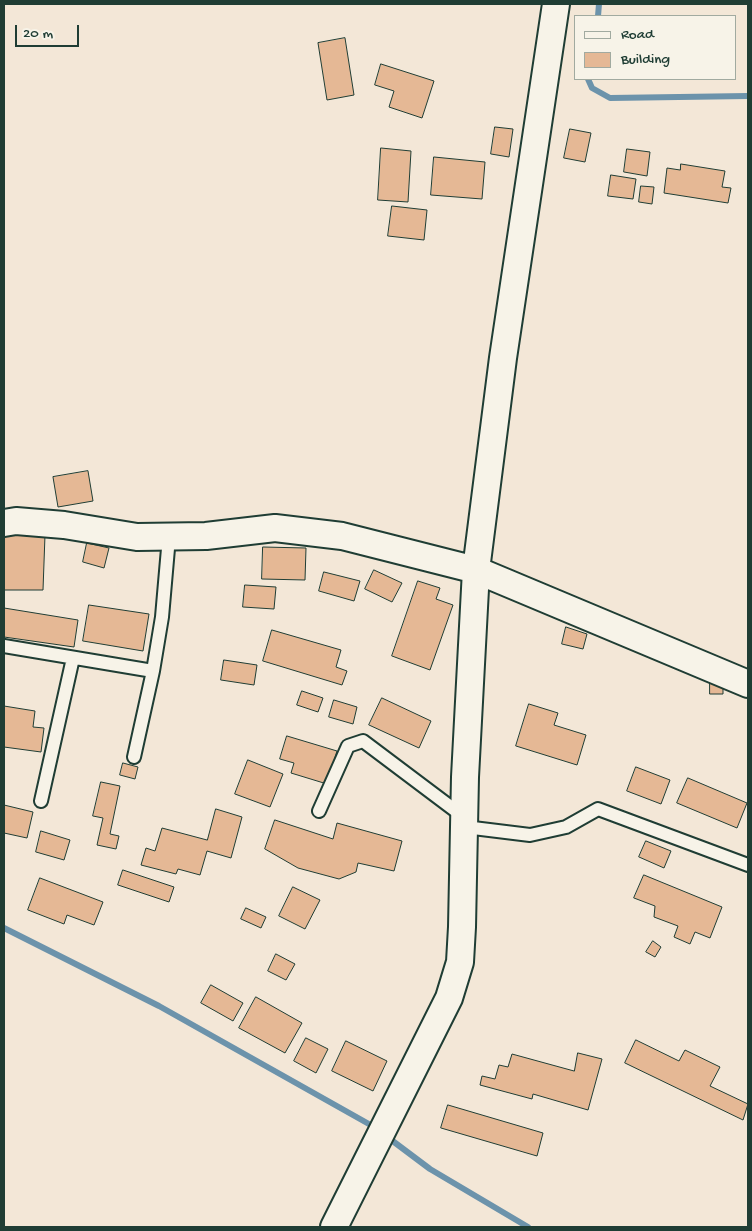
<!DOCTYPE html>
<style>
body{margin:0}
#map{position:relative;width:752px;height:1231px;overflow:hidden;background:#f3e7d7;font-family:"Gochi Hand",sans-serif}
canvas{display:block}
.frame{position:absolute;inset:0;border:5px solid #1f3d34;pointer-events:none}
.legend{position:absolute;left:574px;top:15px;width:162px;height:65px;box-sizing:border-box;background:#f7f3e8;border:1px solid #a1aaa0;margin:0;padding:6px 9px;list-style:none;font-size:15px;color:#1f3d34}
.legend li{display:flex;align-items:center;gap:10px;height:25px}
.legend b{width:25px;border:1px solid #a1aaa0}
.scale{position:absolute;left:15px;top:25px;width:64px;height:22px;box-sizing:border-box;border:2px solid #1f3d34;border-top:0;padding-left:6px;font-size:15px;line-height:18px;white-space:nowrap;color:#1f3d34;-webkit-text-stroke:4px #f7f3e8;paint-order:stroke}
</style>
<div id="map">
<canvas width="752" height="1231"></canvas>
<div class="frame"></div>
<ul class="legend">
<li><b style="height:6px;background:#f7f3e8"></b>Road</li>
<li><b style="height:14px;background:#e5b895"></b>Building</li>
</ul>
<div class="scale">20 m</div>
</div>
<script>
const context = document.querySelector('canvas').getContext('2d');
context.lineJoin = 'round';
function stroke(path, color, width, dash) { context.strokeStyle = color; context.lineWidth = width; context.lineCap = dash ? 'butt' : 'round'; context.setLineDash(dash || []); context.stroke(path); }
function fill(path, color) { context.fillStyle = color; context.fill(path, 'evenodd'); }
stroke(new Path2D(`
 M598 16 599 4
 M588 79 592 88 610 98 748 96
 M4 928 159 1006 376 1128
 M386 1136 430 1169 528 1227`), '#6c93ab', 6);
const building = new Path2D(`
 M345 38 354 95 327 100 318 43Z
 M381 64 434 81 422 118 389 107 394 91 375 85Z
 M495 127 513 129 509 157 491 154Z
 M570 129 591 133 585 162 564 158Z
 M381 148 411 151 408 202 378 200Z
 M627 149 650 152 647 176 624 172Z
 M434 157 485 162 482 199 431 195Z
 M681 164 725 171 722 187 731 188 728 203 664 193 667 168 680 170Z
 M611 175 636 179 633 199 608 196Z
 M641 186 654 187 652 204 639 202Z
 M392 206 427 210 424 240 388 236Z
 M88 471 93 501 58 507 53 477Z
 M4 534 45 535 43 590H4Z
 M87 543 109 548 104 568 83 562Z
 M263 547 306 548 305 580 262 579Z
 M374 570 402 583 392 602 365 589Z
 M324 572 360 581 354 601 319 591Z
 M418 581 440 588 436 599 453 605 430 670 392 656Z
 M245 585 276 587 274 609 243 607Z
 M89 605 149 614 143 651 83 641Z
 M4 608 78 620 74 647 4 637Z
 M566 627 587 634 583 649 562 644Z
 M272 630 341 650 336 667 347 671 342 685 263 661Z
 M224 660 257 665 254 685 221 680Z
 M710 682 723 683V694H710Z
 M302 691 323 698 318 712 297 705Z
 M382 698 431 721 419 748 369 725Z
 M334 700 357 707 353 724 329 717Z
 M529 704 558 713 554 725 586 735 577 765 516 746Z
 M4 706 35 711 33 727 44 728 41 752 4 747Z
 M287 736 337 751 327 784 291 773 294 763 280 759Z
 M248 760 283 774 270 807 235 794Z
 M123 763 138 767 135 779 120 775Z
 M636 767 670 780 661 804 627 791Z
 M688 778 747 803 737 828 677 803Z
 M101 782 120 786 110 834 119 836 116 849 97 845 103 818 93 816Z
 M4 805 33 812 27 838 4 833Z
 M216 809 242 817 231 858 207 851 200 875 178 869 176 874 141 865 146 848 155 851 162 828 207 840Z
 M275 820 333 839 337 823 402 841 394 871 358 863 356 872 339 879 298 868 265 849Z
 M41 831 70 840 64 860 36 852Z
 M646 841 671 851 664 868 639 857Z
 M123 870 174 887 169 902 118 885Z
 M644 875 722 907 710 938 695 932 690 944 674 937 678 926 654 917 655 906 634 898Z
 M40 878 103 902 94 925 67 915 64 924 28 910Z
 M293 887 320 900 305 929 279 916Z
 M246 908 266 917 261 928 241 919Z
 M653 941 661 947 655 957 646 952Z
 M276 954 295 964 286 980 268 971Z
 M211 985 243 1003 233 1021 201 1003Z
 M256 997 302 1023 285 1053 239 1028Z
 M306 1038 328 1049 316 1073 294 1061Z
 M636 1040 679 1061 685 1050 720 1067 710 1086 748 1104 743 1120 625 1063Z
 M346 1041 387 1061 373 1091 332 1071Z
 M578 1053 602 1059 588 1110 533 1094 532 1099 480 1085 482 1076 495 1079 499 1065 508 1067 512 1054 574 1071Z
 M448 1105 543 1133 537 1156 441 1128Z`);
fill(building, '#e5b895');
stroke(building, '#1f3d34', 1);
const lane = new Path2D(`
 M4 646 153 671
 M134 757 153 671 162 617 169 537
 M41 801 73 658
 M319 811 348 746 363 741 464 817
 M465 827 530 835 566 827 598 809 748 865`);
const street = new Path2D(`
 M4 523 16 521 64 525 137 537 206 536 275 528 342 536 476 570 748 684
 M334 1227 449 998 460 962 462 927 465 777 476 570 503 358 556 4`);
stroke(lane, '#1f3d34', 16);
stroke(street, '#1f3d34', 30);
stroke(lane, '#f7f3e8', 12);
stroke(street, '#f7f3e8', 26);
</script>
